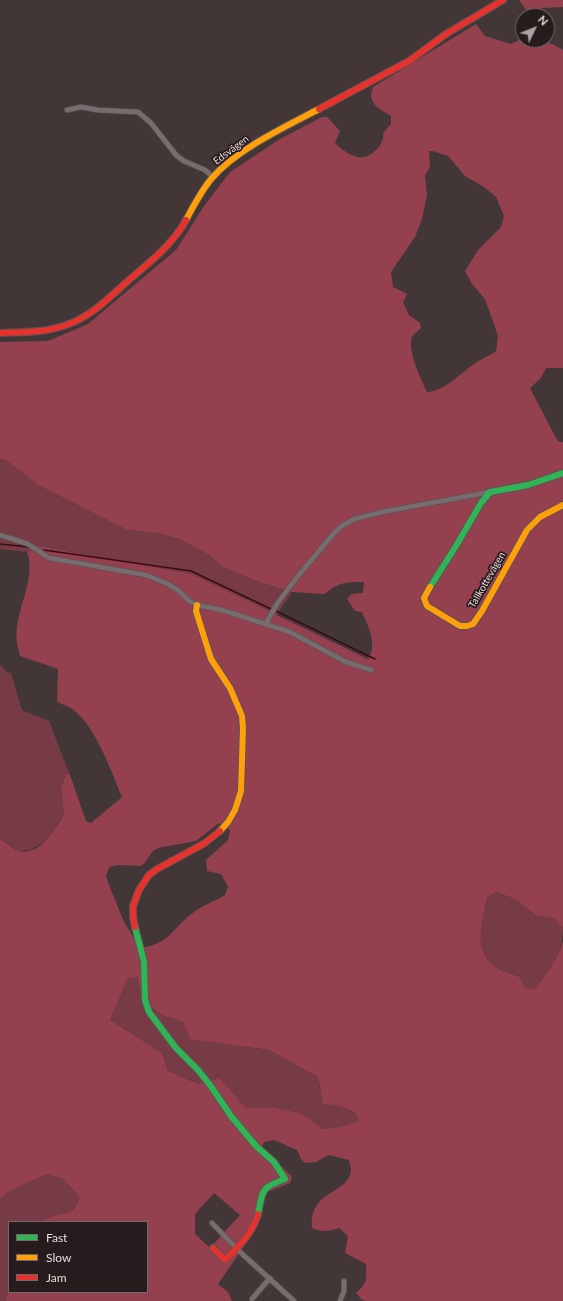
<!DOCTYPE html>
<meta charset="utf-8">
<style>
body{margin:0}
#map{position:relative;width:563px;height:1301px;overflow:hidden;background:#423637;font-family:Lato,sans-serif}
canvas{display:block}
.legend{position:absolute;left:8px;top:1221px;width:140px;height:72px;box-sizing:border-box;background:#271c1d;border:1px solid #756869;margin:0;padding:5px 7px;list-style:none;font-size:12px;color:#eadadc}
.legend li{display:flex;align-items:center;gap:8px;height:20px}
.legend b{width:20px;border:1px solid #756869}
.north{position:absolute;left:515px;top:8px;width:40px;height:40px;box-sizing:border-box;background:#271c1d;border:1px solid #756869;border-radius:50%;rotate:47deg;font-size:11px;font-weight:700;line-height:16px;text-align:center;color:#eadadc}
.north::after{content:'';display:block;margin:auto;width:14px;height:18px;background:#afa1a2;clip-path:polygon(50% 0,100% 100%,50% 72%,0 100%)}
</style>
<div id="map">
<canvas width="563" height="1301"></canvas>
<ul class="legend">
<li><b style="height:5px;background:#30b455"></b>Fast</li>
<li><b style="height:5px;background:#ff9f0a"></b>Slow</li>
<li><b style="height:5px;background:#e5322d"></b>Jam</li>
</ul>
<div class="north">N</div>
</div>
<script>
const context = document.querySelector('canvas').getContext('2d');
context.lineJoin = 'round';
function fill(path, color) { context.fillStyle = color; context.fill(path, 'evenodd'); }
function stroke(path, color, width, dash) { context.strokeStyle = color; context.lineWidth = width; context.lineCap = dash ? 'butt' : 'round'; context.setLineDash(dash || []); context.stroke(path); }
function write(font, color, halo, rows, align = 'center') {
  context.font = font + ' Lato,sans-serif'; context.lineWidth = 3.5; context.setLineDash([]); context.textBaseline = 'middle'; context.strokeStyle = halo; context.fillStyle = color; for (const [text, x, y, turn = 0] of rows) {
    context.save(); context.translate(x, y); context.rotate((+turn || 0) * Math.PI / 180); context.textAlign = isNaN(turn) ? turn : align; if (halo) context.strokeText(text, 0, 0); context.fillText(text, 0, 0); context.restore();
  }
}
fill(new Path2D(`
 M0 459H4L38 485 127 530 157 533 182 540 209 555 223 567 256 581 292 592 277 615 192 574 39 546 27 552 0 549Z
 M0 664 7 672 11 673 22 710 49 721 70 775H65L61 789 64 815 47 840 31 850 18 851 0 838Z
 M496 892 515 899 536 915 554 919 563 928C563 956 550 970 534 990L524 987 520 977C510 973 499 970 491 963 472 947 483 919 487 898Z
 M138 977 165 1016 183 1022 240 1046 269 1050 318 1077 323 1104C335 1105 356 1107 359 1121L339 1127 323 1129 301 1113 276 1108H246L220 1078 198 1084 168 1071 162 1053 110 1020 128 978Z
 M47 1174 63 1179 79 1196C77 1221 55 1209 42 1222H9V1289L6 1301H0V1199L10 1191Z`), '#763b44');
fill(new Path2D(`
 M519 0H563V7L543 8 528 12Z
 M476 24 485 36 511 44C514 43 520 39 523 39 538 38 550 42 563 50V368H546L541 378 530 388 556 438 559 442H563V928L554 919 536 915 515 899 496 892 487 898C482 924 471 953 499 969 505 972 513 974 520 977L524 987 534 990C546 974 558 960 563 941V1301H367L362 1300 356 1293C368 1283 366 1279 366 1264L345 1253 348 1236 339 1228C329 1231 322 1233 312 1228 309 1188 349 1196 351 1169 351 1167 349 1163 349 1160L329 1155 316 1162 305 1163 301 1159 297 1150 274 1140 264 1142 262 1146 292 1177 290 1183 265 1193 261 1216 254 1232 218 1284 228 1292 232 1301H6L9 1289V1292H147V1222H42C55 1209 77 1221 79 1196L63 1179 47 1174 10 1191 0 1199V838C5 842 13 849 19 851 40 856 54 830 64 815L61 789 65 775H70L86 821 91 823 122 797C111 771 94 721 69 707 65 705 61 704 57 702L58 669 20 656C18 648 15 637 17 628 19 606 36 574 27 552L39 546 192 574 368 659C378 645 368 626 362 612L355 611 347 599 352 594 363 593 364 582C345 582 340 582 324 594L292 592 256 581 223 567 209 555 182 540 157 533 127 530 38 485 4 459H0V342L48 341 88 324 176 250 204 206 230 172 280 139 322 117H327L340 131 335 143C347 154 362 165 376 150 381 146 384 139 383 133L391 124V116C380 109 366 103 373 87ZM429 151H432L448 156 465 176 484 187 496 197 504 216 501 227 478 250 465 271 472 284 485 299 498 336 496 351C489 356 481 359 474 364 461 373 443 392 427 392 421 380 407 350 412 337 414 334 419 330 421 328L420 323 409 315 403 302 407 294 393 287 391 272 415 237 422 219 427 195 425 175 430 167ZM219 823 230 830 228 840 206 860 207 871 221 874 228 887 225 895C215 901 203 905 194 912 172 928 169 946 137 948L134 938 124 922 111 890 106 877 108 870 110 867 118 865 140 866 144 864 153 851 158 848 196 841ZM138 977 142 1000 165 1016 183 1022 190 1039 269 1050 318 1077 323 1104C335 1105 356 1107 359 1121L339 1127 323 1129 301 1113 276 1108H246L220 1078 198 1084 168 1071 162 1053 110 1020 128 978ZM214 1193 240 1215 210 1248 195 1234V1214Z`), '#94404e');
stroke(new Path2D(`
 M0 544 29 547
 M44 550 191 571 271 609
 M276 611 375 659`), '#390b15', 1.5);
const street = new Path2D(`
 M67 110 81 107 98 110 138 112 151 123 176 155 184 161 205 170 213 177
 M0 535 28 544 49 558 146 575 168 584 179 591 189 601 197 605 222 610 290 632 346 662 371 670
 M266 623 277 604 294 581 334 533 342 526 354 519 382 512 490 492
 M212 1223 239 1251 294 1301
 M252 1299 270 1278
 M340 1301 344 1291V1281`);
const fast = new Path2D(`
 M430 587 456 546 481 503 490 492 528 485 563 473
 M135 927 144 962 145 1000 149 1012 176 1048 198 1070 210 1085 231 1116 256 1146 274 1162 285 1179C260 1188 263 1190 258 1214`);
const slow = new Path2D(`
 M186 220C194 205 201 191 212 178 237 149 285 127 319 109
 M430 587 424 598 427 606 460 626H467L473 624 482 611 527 530 540 517 563 505
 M197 605 196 611 211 659 230 688 242 716 243 728 241 791 235 810 228 822 220 831`);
const jam = new Path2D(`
 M319 109 409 61 446 34 503 0
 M0 333C23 332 44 333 66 325 91 317 111 296 130 279 150 262 173 244 186 220
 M135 927 133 917V906L139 890 149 875 157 869 205 843 220 831
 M213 1248 225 1260C238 1247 253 1233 258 1214`);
stroke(street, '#5f5355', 6);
stroke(fast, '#5f5355', 8);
stroke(slow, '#5f5355', 8);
stroke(jam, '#5f5355', 8);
stroke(street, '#786d6e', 4.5);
stroke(fast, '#30b455', 6);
stroke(slow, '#ff9f0a', 6);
stroke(jam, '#e5322d', 6);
write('10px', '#eadadc', '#271c1d', [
 ["Edsvägen",231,150,-37],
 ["Tallkottevägen",487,580,-60]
]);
</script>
